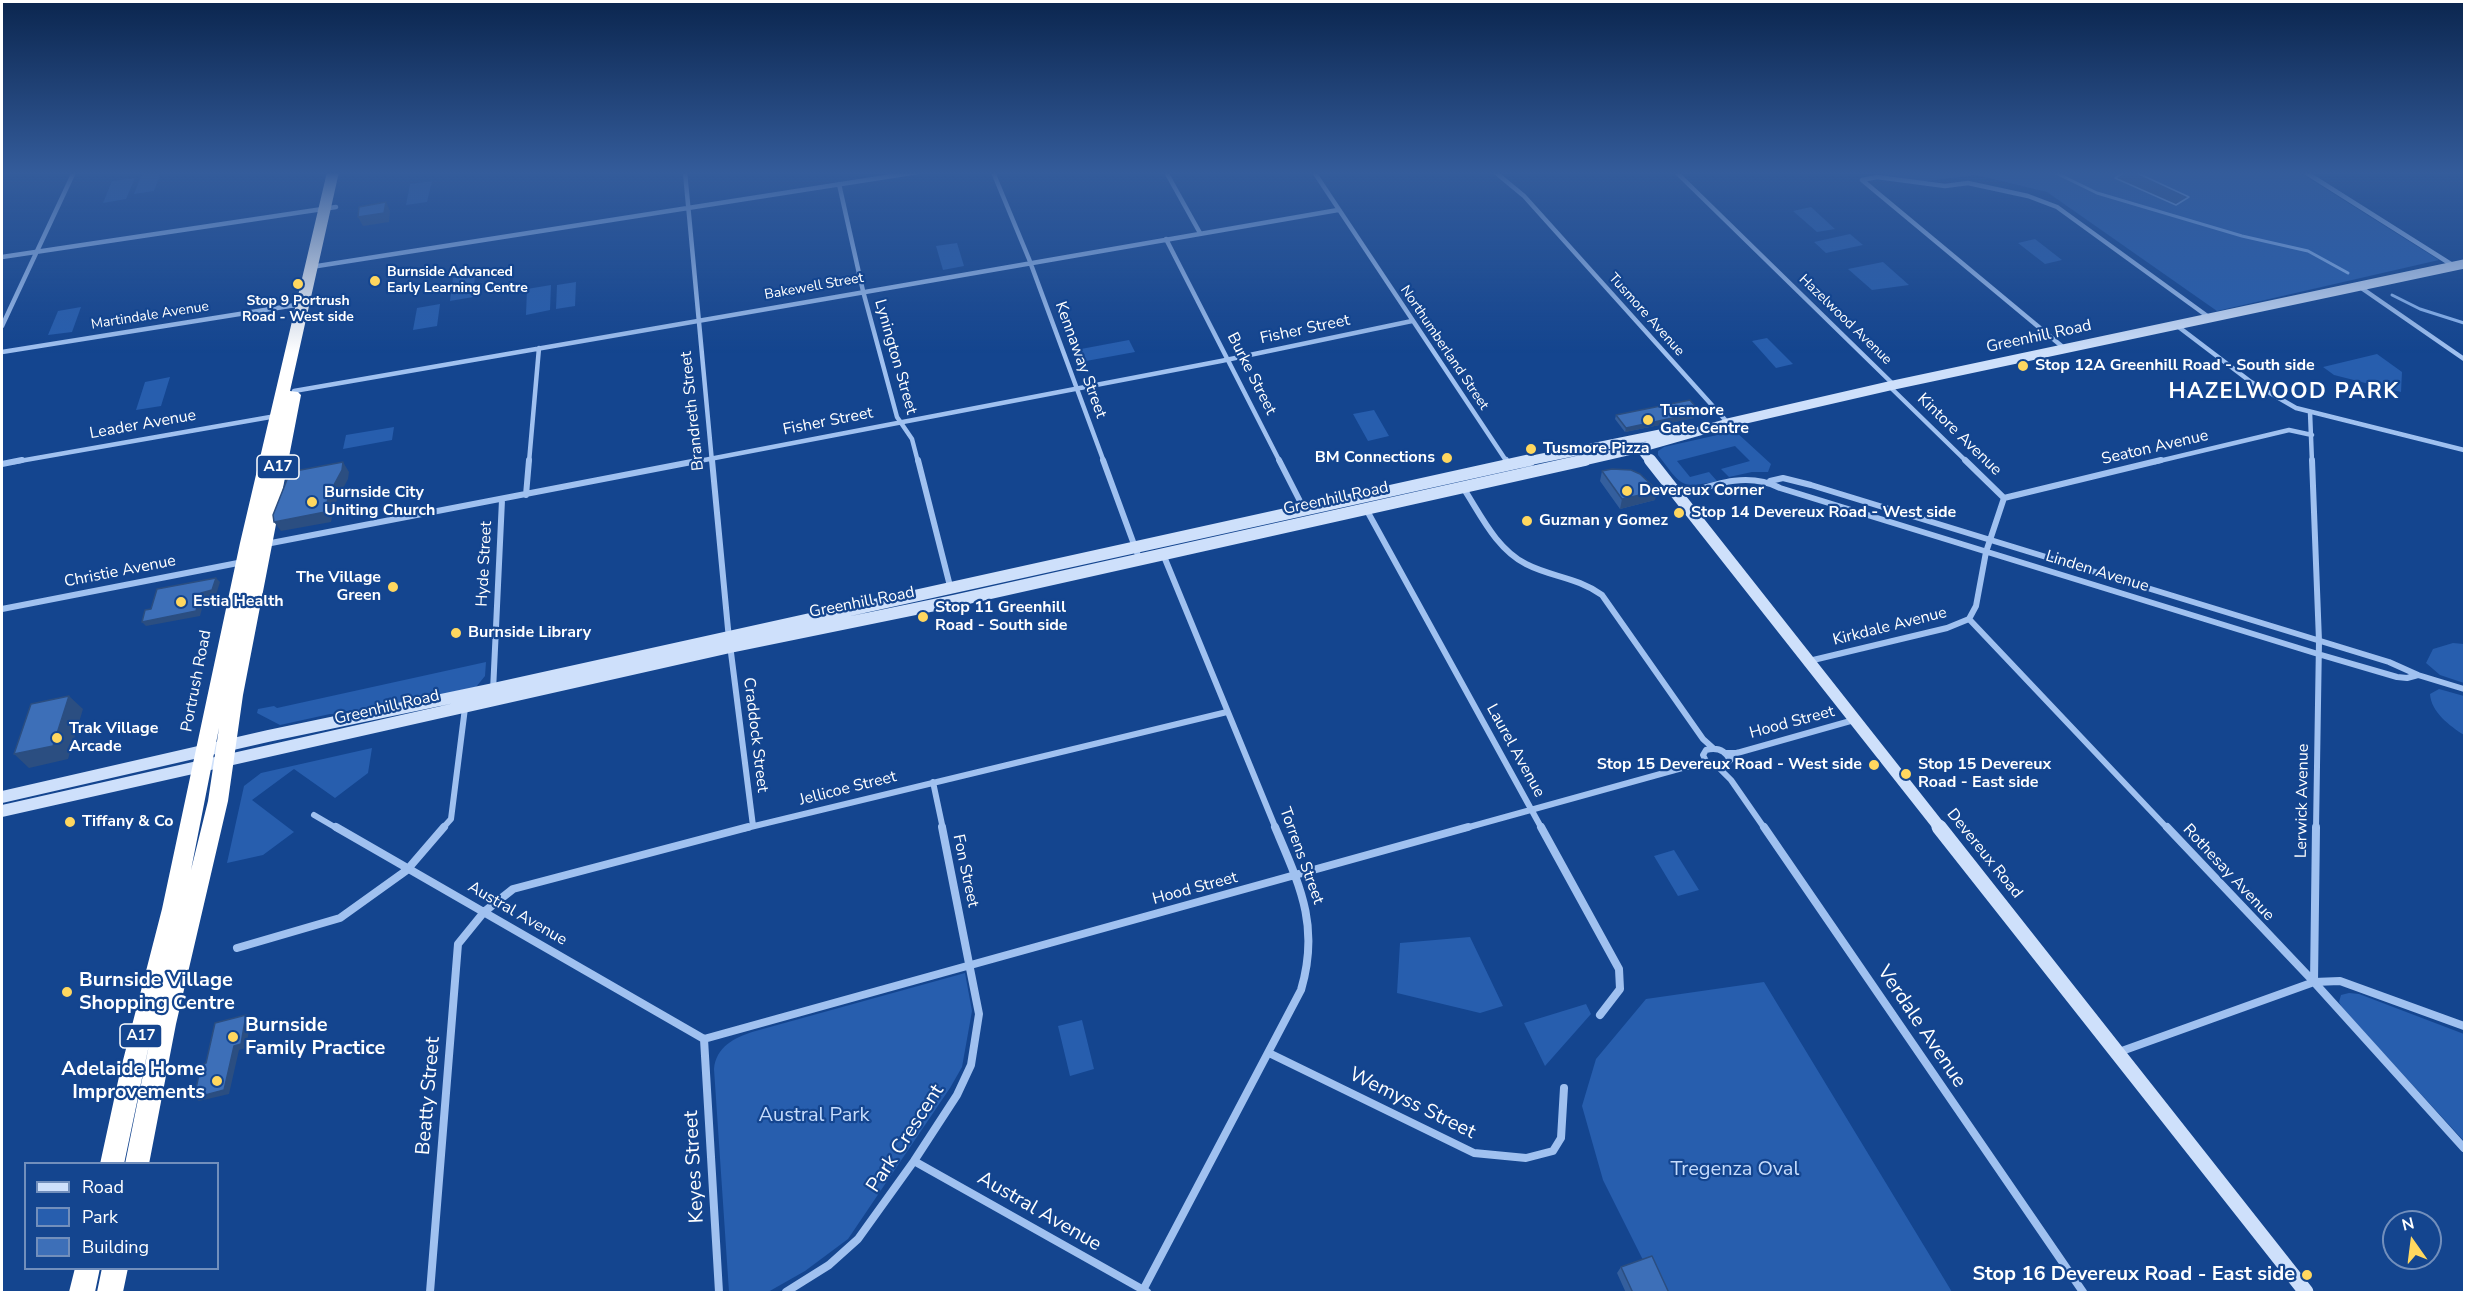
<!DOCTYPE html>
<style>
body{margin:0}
#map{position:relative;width:2466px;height:1294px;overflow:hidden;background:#14458f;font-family:"Nunito Sans",sans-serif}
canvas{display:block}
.frame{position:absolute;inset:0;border:3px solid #fff;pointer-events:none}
.legend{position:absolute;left:24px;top:1162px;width:195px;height:108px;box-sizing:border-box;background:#14458f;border:2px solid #728fbc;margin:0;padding:8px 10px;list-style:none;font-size:18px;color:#fff}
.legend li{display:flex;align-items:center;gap:12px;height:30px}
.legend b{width:30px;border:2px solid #728fbc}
.north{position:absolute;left:2382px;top:1210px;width:60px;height:60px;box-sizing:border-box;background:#14458f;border:2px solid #728fbc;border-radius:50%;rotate:346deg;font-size:16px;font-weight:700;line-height:24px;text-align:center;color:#fff}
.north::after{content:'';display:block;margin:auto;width:21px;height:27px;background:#ffd75f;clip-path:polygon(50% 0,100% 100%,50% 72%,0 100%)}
</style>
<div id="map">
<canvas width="2466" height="1294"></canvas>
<div class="frame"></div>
<ul class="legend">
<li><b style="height:8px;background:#cee0fb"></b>Road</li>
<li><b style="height:16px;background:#275eae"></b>Park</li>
<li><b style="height:16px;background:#3d6fb8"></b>Building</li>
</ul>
<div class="north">N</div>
</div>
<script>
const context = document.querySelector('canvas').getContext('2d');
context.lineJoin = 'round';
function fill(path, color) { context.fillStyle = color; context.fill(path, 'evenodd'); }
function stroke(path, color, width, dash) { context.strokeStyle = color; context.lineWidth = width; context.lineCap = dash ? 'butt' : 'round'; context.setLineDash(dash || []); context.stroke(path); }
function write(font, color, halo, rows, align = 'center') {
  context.font = font + ' "Nunito Sans",sans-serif'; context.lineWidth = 4.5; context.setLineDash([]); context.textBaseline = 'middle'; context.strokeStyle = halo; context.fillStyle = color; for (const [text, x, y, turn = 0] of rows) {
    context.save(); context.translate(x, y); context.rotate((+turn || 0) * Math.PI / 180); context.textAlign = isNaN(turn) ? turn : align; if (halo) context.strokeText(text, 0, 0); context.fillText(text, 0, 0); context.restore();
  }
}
fill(new Path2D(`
 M161 172 154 191 134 194 142 174Z
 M1873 172H2299L2439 260 2217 311 2047 192 1976 175 1920 182Z
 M135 178 126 199 103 203 112 181Z
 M432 181 427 202 406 205 410 184Z
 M1811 207 1835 229 1817 232 1793 211Z
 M1850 234 1863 245 1826 253 1814 242Z
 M2035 239 2062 260 2045 264 2018 243Z
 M957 243 964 266 943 270 936 246Z
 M1883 262 1909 285 1872 290 1848 269Z
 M475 274 473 297 450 301 453 278Z
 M576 282 575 306 556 309 557 285Z
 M551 285 550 310 526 315 527 289Z
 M440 304 437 326 413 330 417 308Z
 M81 307 72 332 48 335 58 311Z
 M1767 338 1793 364 1776 368 1752 341Z
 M1129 340 1135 352 1086 361 1081 349Z
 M2377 354 2402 372 2401 392 2334 375 2323 367Z
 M170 377 161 406 136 410 145 382Z
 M1374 410 1389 436 1368 441 1353 414Z
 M394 427 392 440 343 449 346 435Z
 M1735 431 1771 464 1768 472H1752L1729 477 1721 469 1750 461 1735 446 1677 461 1690 477 1709 472 1717 481C1679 490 1681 484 1658 455V451L1664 447Z
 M2453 643 2464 644V683L2440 675 2426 663 2433 649Z
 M486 662 485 676 476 687 346 715 330 714 280 725 257 713 258 709 274 706 277 708Z
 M2439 689 2464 696V735C2450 726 2431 712 2430 694Z
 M372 748 368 773 335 798 294 769 252 800 294 832 263 855 227 863 244 786 261 773Z
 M1674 850 1699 890 1678 896 1654 856Z
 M1470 937 1503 1006 1480 1013 1397 993 1400 943Z
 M965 973 972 1011 962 1067 950 1088 848 1239 805 1271 768 1292H729L714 1069C716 1047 734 1038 752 1032Z
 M1764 982 1952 1292H1659L1603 1180 1582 1106 1596 1059 1646 999Z
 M2349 993 2359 994 2464 1034V1141L2343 1009 2339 1002 2341 995Z
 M1586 1004 1591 1014 1545 1066 1524 1023Z
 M1082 1020 1094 1069 1070 1076 1058 1026Z`), '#275eae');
const water = new Path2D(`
 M2125 172H2135L2189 197 2176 205 2115 178Z`);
fill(water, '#30538a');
stroke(water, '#92bbf3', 1.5);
stroke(new Path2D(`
 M2054 172 2097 193 2242 236 2308 251 2348 273
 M2392 295 2420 309 2464 323`), '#92bbf3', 3);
stroke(new Path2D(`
 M685 172 712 462
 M993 172 1029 259 1104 462
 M1166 172 1200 233
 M1314 172 1507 462
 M1495 172 1524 196 1728 423
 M1676 172 1894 385
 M2305 172 2454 266
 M839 184 863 291 897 417 912 439 918 462
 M1166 239 1280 462
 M2 257 336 207
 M311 267 918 172
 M2357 285 2464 359
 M2176 325 2251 382 2296 408 2464 450
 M2 326 74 172
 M2064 348 1862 180 1877 177 1945 186 1968 183 2028 196 2057 207 2210 318
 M2 352 302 304
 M1889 386 1967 462
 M294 391 1338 210
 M2310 412 2312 462
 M14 462 276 416
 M529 462 539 348
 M694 462 1221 361 1412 321
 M2155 462 2289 430 2312 435`), '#a0c1f0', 4.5);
stroke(new Path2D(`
 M712 460 728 629 753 826
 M918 460 951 590
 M1103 460 1139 558
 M1279 460 1305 511
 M1506 460 1510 466
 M2312 460 2319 641 2316 829
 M2 464 22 460
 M1770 481 1783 478 1811 485 2389 662 2418 675 2464 689
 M1462 486C1480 513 1495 548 1526 564 1551 577 1577 577 1602 595L1703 739 1713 748
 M526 495 529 460
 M1679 496C1713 485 1746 471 1780 488L2318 654 2397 677 2407 678 2418 675
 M2004 498 2161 460
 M1365 507 1542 829
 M266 544 702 460
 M1163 554 1276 829
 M2 609 243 562
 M1969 619 2168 829
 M1809 661 1947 628 1969 619 1976 606 1986 552 2004 498 1965 460
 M493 691 502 500
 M1726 753H1737L1854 720
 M1730 760C1725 750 1717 747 1706 750L1703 755 1708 765C1723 772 1727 763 1737 753
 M1720 769 1731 780 1765 829
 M933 782 943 829
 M314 815 338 829
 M442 829 451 819 465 708
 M742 829 1227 712
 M1462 829 1693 765H1708`), '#a0c1f0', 6);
stroke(new Path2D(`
 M336 827 704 1039
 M1541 827 1619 969 1620 989 1600 1015
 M1764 827 2083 1292
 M2167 827 2314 982 2464 1148
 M237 948 340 918 407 870 444 827
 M2314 982 2316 827
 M704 1039 1468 827
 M704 1039 719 1292
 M2119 1052 2314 982 2340 981 2464 1026
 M1269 1053 1474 1153 1526 1158 1553 1151 1561 1138 1564 1088
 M914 1161 1147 1292
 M430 1292 458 944 484 912 513 889 748 827
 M786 1292 829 1265 858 1239 914 1161 957 1095 971 1065 979 1014 942 827
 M1142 1292 1301 990C1320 926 1300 886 1275 827`), '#a0c1f0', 8);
stroke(new Path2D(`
 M1636 443 1651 462
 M1523 462 1670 432
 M1579 462 1640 448 1728 423 1889 386 2464 264`), '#cee0fb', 9);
stroke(new Path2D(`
 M1650 460 1941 829
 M2 797 268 736 493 689 1530 460
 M2 811 730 647 954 601 1585 460`), '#cee0fb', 12);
stroke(new Path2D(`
 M1939 827 2306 1292`), '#cee0fb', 15);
fill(new Path2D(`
 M327 172H339L290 391 298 392 301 395 243 695 228 801 176 1024 149 1164H125L150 1040 124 1164H100L120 1072 162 909 240 543ZM219 728 208 801 191 870Z
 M75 1268H100L95 1292H69Z
 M102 1268H128L123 1292H97Z`), '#fff');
fill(new Path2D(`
 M1616 415 1694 418 1625 432 1615 419Z
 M1602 471 1655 500 1620 509 1600 481Z
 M1621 1267 1669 1293H1626L1617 1273Z`), '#345f9e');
fill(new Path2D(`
 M386 202 390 211 389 222 363 226 358 217Z
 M1696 413 1694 418 1625 432 1626 428Z
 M343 462 349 472 348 479 335 504 331 522 281 531 274 522 329 494Z
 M1658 491 1655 500 1620 509 1622 499Z
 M216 578 220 582 216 595 205 597 200 616 146 626 142 622 201 593Z
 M69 696 83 709 68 759 29 768 14 754Z
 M246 1015 251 1019 246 1048 239 1050 229 1094 199 1101 194 1098 234 1046Z`), '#2b4e81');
const building = new Path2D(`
 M386 202 384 213 358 217 359 207Z
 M1690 400 1697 408 1696 413 1626 428 1616 415Z
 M343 462 342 470 329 494 325 512 274 522 273 515 290 472Z
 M1612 469 1631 470 1640 474 1658 491 1622 499 1602 471Z
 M216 578 212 590 201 593 196 611 142 622 145 610 151 609 157 589Z
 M69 696 53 746 14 754 31 704Z
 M246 1015 241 1044 234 1046 224 1090 194 1098 201 1065 206 1063 215 1023Z
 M1652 1256 1669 1293H1633L1621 1267Z`);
fill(building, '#3d6fb8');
stroke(building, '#2b4e81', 1.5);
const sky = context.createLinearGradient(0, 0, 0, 353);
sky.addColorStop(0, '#0b264f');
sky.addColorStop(0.49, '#345c9b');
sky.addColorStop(1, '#345c9b00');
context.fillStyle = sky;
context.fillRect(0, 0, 2466, 353);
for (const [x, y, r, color] of [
 [375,281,6,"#ffd75f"],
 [298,284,6,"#ffd75f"],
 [2023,366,6,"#ffd75f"],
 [1648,420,6,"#ffd75f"],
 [1531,449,6,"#ffd75f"],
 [1447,458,6,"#ffd75f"],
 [1627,491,6,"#ffd75f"],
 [312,502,6,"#ffd75f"],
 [1679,513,6,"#ffd75f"],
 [1527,521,6,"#ffd75f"],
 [393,587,6,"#ffd75f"],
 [181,602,6,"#ffd75f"],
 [923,617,6,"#ffd75f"],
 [456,633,6,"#ffd75f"],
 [57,738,6,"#ffd75f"],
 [1874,765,6,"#ffd75f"],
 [1906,774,6,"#ffd75f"],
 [70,822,6,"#ffd75f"],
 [67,992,6,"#ffd75f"],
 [233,1037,6,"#ffd75f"],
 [217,1081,6,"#ffd75f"],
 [2307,1275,6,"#ffd75f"]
]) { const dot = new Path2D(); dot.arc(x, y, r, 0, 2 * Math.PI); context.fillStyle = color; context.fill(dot); stroke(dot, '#14458f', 2); }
write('bold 14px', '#fff', '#14458f', [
 ["Burnside Advanced",387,273],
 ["Early Learning Centre",387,289],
 ["Stop 9 Portrush",298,302,"center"],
 ["Road - West side",298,318,"center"]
], 'left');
write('14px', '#fff', '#14458f', [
 ["Bakewell Street",814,287,-10],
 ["Tusmore Avenue",1646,315,48],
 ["Martindale Avenue",150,316,-9],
 ["Hazelwood Avenue",1845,320,44],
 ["Northumberland Street",1444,348,56]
]);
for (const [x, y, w] of [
 [278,467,42],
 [141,1036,42]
]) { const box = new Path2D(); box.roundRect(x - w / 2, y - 12, w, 24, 4.5); context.fillStyle = '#14458f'; context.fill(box); stroke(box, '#fff', 1.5); }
write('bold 15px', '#fff', null, [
 ["A17",278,467],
 ["A17",141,1036]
]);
write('16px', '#fff', '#14458f', [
 ["Fisher Street",1305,330,-12],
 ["Greenhill Road",2039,337,-12],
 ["Lynington Street",895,357,74],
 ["Kennaway Street",1080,360,70],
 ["Burke Street",1251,374,63],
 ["Brandreth Street",693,411,-96],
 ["Fisher Street",828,422,-11],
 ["Leader Avenue",143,425,-10],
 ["Kintore Avenue",1959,435,44],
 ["Seaton Avenue",2155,448,-13],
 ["Greenhill Road",1336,499,-12],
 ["Hyde Street",485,564,-87],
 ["Christie Avenue",120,572,-11],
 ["Linden Avenue",2097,572,17],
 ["Greenhill Road",862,603,-11],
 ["Kirkdale Avenue",1890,627,-14],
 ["Portrush Road",197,681,-79],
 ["Greenhill Road",387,708,-13],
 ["Hood Street",1792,723,-15],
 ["Craddock Street",755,735,83],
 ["Laurel Avenue",1515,751,61],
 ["Jellicoe Street",848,789,-14],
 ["Lerwick Avenue",2303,801,-89],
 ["Devereux Road",1984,854,51],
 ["Torrens Street",1301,856,70],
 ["Fon Street",965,871,78],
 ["Rothesay Avenue",2228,873,47],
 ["Hood Street",1195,889,-15],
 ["Austral Avenue",517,914,30]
]);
write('bold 16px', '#fff', '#14458f', [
 ["Stop 12A Greenhill Road - South side",2035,366],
 ["Tusmore",1660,411],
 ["Gate Centre",1660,429],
 ["Tusmore Pizza",1543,449],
 ["BM Connections",1435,458,"right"],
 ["Devereux Corner",1639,491],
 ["Burnside City",324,493],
 ["Uniting Church",324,511],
 ["Stop 14 Devereux Road - West side",1691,513],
 ["Guzman y Gomez",1539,521],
 ["The Village",381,578,"right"],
 ["Green",381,596,"right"],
 ["Estia Health",193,602],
 ["Stop 11 Greenhill",935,608],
 ["Road - South side",935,626],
 ["Burnside Library",468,633],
 ["Trak Village",69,729],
 ["Arcade",69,747],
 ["Stop 15 Devereux Road - West side",1862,765,"right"],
 ["Stop 15 Devereux",1918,765],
 ["Road - East side",1918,783],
 ["Tiffany & Co",82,822]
], 'left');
write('bold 20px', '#fff', '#14458f', [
 ["Burnside Village",79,981],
 ["Shopping Centre",79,1004],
 ["Burnside",245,1026],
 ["Family Practice",245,1049],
 ["Adelaide Home",205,1070,"right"],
 ["Improvements",205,1093,"right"],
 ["Stop 16 Devereux Road - East side",2295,1275,"right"]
], 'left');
write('20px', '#fff', '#14458f', [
 ["Verdale Avenue",1921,1027,56],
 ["Beatty Street",429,1096,-85],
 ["Wemyss Street",1412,1104,26],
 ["Park Crescent",906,1139,-57],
 ["Keyes Street",695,1167,-93],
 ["Austral Avenue",1039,1212,30]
]);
write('20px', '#c6dcfc', '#14458f', [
 ["Austral Park",814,1116],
 ["Tregenza Oval",1735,1170]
]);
context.letterSpacing = '1.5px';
write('bold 22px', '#fff', '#14458f', [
 ["HAZELWOOD PARK",2284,393]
]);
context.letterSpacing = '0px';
</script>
